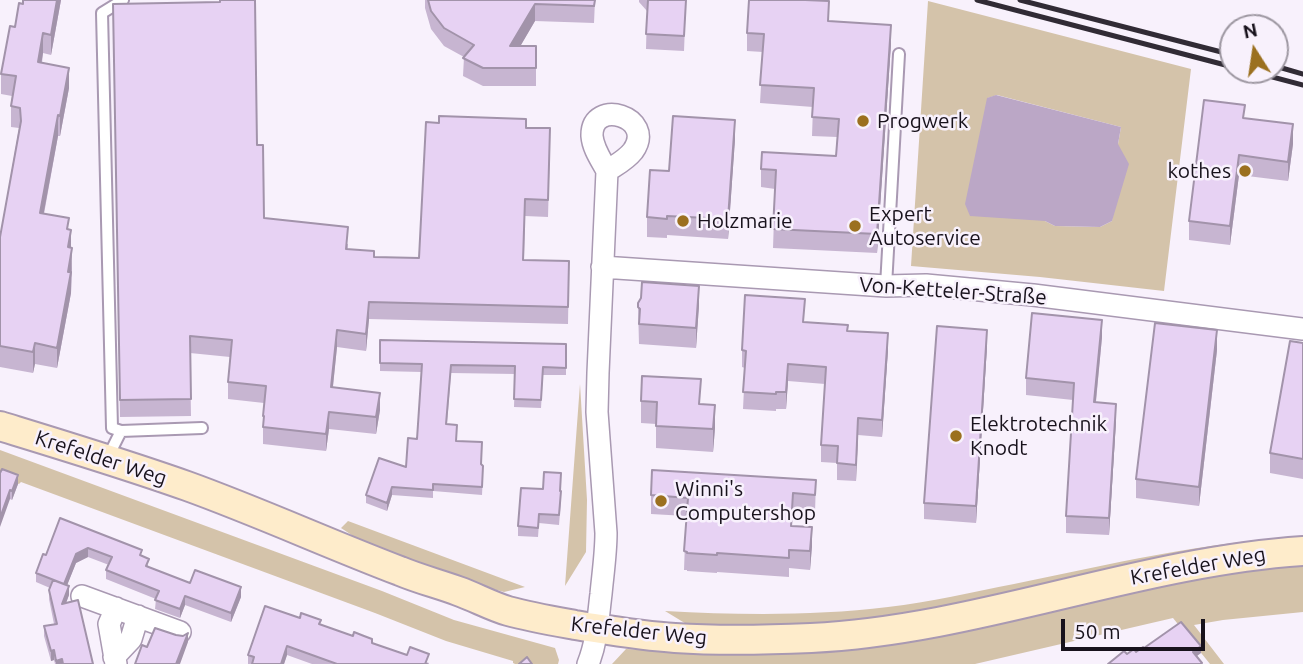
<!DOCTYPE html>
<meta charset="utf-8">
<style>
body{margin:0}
#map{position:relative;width:1303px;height:664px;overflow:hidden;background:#f8f1fc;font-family:Ubuntu,sans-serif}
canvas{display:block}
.north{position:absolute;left:1219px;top:14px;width:70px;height:70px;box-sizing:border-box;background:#f8f1fc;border:2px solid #9e98a2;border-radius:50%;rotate:348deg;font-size:19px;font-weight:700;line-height:28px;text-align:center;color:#18121c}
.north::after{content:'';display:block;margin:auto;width:24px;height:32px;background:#9b701f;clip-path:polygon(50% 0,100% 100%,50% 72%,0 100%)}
.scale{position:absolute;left:1061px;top:619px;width:144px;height:32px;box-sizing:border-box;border:4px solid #18121c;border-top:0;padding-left:9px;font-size:21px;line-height:24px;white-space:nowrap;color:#18121c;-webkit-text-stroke:5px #f8f1fc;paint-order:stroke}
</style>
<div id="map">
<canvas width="1303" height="664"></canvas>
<div class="north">N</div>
<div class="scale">50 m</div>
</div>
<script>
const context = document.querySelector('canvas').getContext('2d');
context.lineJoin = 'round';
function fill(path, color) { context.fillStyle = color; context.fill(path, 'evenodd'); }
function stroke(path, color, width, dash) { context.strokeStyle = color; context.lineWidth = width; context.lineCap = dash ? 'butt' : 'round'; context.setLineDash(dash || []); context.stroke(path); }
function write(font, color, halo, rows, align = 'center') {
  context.font = font + ' Ubuntu,sans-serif'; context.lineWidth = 5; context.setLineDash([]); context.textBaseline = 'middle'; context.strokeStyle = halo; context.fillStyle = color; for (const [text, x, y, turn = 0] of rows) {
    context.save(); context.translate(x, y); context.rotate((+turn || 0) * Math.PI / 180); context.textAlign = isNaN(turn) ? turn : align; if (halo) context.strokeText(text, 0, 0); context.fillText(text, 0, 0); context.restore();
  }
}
fill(new Path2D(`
 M928 1 1191 69 1164 291 1040 277 911 266ZM997 95 1121 127 1118 144 1112 221 1100 227 1055 226 1045 221 988 98Z
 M580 384 587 500 586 552 565 586Z
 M0 450 382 591 454 620 555 648 559 660 558 664H515L513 663V661L446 641 375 613 21 482 19 484 0 477Z
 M348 521 525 587 504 592 442 575 376 551 341 528Z
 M1303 536V541L889 619 789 628 688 625 665 611C739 615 814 616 888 607 930 602 973 592 1014 584 1110 564 1206 542 1303 536Z
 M1303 561V612L1223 620 1194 625 1224 664H1210L1173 618 975 664H612L626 649 696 652Z`), '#d4c3aa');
fill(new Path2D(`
 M996 95 1121 127 1118 144 1129 164 1112 221 1100 227 1055 226 1045 221 970 216 965 204 987 98Z`), '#bba7c6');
const lane = new Path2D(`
 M886 286 899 54
 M121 431 112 428 102 13 123 0
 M107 459 121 431 202 428`);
const street = new Path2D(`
 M602 267 886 286 926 285 1033 295 1303 329
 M82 596 180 632
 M114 657 131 639 138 616
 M116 664 109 624 116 608
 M588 664C597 642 598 618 601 594 603 573 606 553 606 533L597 412 598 373 607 171C602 161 593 149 592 136 591 97 657 117 633 151 626 160 616 165 607 171`);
const secondary = new Path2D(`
 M0 426C62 445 125 464 187 486 259 512 329 544 400 571 419 579 439 584 458 591 475 597 491 606 508 611 530 617 553 621 575 625 608 630 642 636 675 638 720 641 766 640 811 638 978 630 1136 562 1303 551`);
stroke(lane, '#a999b2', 14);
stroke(street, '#a999b2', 24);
stroke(secondary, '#a999b2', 32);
stroke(lane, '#fff', 10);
stroke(street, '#fff', 21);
stroke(secondary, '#feeccb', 28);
stroke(new Path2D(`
 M977 0 1233 67
 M1020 0 1233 55
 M1275 66 1303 74
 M1246 70 1303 85`), '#312b35', 5);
fill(new Path2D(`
 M61 0 51 55 43 53 42 63 69 88 60 136H58L44 214 69 229 72 269 71 293 57 368 35 364 33 373 0 367V237L19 128 11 127V106L12 96 1 94V74L23 4Z
 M425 0H595L594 23 535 21 520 46H536V86H483L463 76 464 57 444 46 431 29 425 8Z
 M639 0H686L684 51 646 49 647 11 639 2Z
 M113 4 257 145 264 218 348 244V249L374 257 419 258 526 128 550 145 548 217 525 216 524 260 569 261 568 324 369 319 366 351 337 347 333 387 380 410 376 434 329 429 326 451 263 444V416L264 403 228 399V382L230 357 190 353 191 416 120 417Z
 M829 21 891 44 877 253 773 248 775 189 761 187V169L836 156 837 137 812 136 813 107 760 103 763 52 747 51V33Z
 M1245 119 1293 144 1288 181 1239 175 1230 245 1189 240V221Z
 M735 139 728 239 667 235V238L647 237V217L669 171Z
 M699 305 696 348 639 344 638 307Z
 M805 322 848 331 888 350 882 437 858 435 856 481 837 480V463L821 462V445L825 384 788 381 786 409H776V411L743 409 745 368 742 367V350Z
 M1102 337 1096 402 1116 421 1109 535 1066 533V516L1073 400 1026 395V378Z
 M380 340 566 344V375H543L541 408 514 407 515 374 451 373 447 424 456 441 481 465 483 474 482 495 433 491V498L392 495 387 511 366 503V495L406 467 417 439 422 372 380 371Z
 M1303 343V479L1270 473V453Z
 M987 346 976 523 924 519V503Z
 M1217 350 1199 506 1136 498V479Z
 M641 401 701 404 715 428 713 452 656 448V424L641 423Z
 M0 473 18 484 12 500 10 499Z
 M816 480 815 513 793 511 792 526 812 546 810 570 789 568V577L717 572V573L687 571V570H684L686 516 651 514V495Z
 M561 483V500L559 525 539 523 538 537 518 536V526L543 489Z
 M60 518 142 556 149 567 190 583 241 597 231 622 185 605 180 618 155 609 156 599 106 579V570L109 565 88 557 76 563 67 585 69 595 66 603 93 664H55L54 660 51 661 44 636V626L54 624 49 599 50 588 36 582V573L46 555Z
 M300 618 321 625 429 663V664H312L287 655 284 664H248V655Z`), '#c7b5d1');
fill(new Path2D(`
 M57 0H61L51 55V35Z
 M535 4V21L510 64V46Z
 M891 25V44L877 253V234Z
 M43 33V53L38 83V62Z
 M69 68V88L60 136V116Z
 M58 115V136L40 233V213Z
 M735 120V139L728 239V219Z
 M1293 124V144L1288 181V162Z
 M1239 155V175L1230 245V226Z
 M71 230V250L68 247Z
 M72 248 71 293 57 368V348Z
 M699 286V305L696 348V328Z
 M369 302V319L366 351V334Z
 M1102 320V337L1094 420V402Z
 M337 330V347L331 404V387Z
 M987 330V346L976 523V506Z
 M1217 330V350L1199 506V487Z
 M888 333V350L882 437V420Z
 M35 343V364L33 373V352Z
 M788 364V381L786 409V392Z
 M380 393V410L376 434V417Z
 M1116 404V421L1109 535V518Z
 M715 405V428L713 452V429Z
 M329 412V429L326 451V434Z
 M858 418V435L856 481V465Z
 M18 475V484L12 500V491Z
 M392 487V495L387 511V503Z
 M10 490V499L0 527V518Z
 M812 527V546L810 570V551Z
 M88 548V557L76 563 64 593V584L76 554Z
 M69 586V595L62 614V604Z
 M241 587V597L231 622V613Z
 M185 596V605L180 618V609Z
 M188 633V642L180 664H176Z
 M287 646V655L284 664H281Z
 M1201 646V653L1193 659V652Z
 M54 650V660L51 661V651Z
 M62 659V664H56V661Z`), '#a293aa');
const building = new Path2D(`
 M23 0H57L51 35 43 33 38 62 69 68 60 116 58 115 40 213 69 218 67 229 71 230 68 247 72 248 68 272H71L57 348 35 343 33 352 0 346V237L21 121 20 108 11 106 16 76 1 74 10 26 15 27 19 3 23 4Z
 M220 0H255L257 145H263L264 218 348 227 346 249 374 251V257L419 258 426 122 439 123V116L526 119V128H550L548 200 525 199 523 260 569 261 568 307 369 302 366 334 337 330 331 387 380 393 376 417 329 412 326 434 263 427 264 416H263L266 386 228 382 232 340 190 336 191 399 120 400 113 4 220 2Z
 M428 0H595L594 6 535 4 510 46H536V68H483L463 58 474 45 444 28 431 11Z
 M648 0H686L684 36 646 34Z
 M749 0H805L829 1 828 21 891 25 877 234 773 229 776 170 761 169 762 152 836 156 839 119 812 117 814 88 760 85 764 34 747 33Z
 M1204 100 1245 105 1243 118 1293 124 1288 162 1239 155 1230 226 1189 221Z
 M673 116 735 120 728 219 667 216V219L647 217 650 170 669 171Z
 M642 282 699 286 696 328 639 324 640 309 638 307V303L641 298Z
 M745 295 805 299 803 322 848 325 847 331 888 333 882 420 858 418 856 465 837 463 838 446 821 445 826 367 788 364 786 392H776V394L743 392 746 351 742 350Z
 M1032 313 1102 320 1094 402 1116 404 1109 518 1066 516 1074 383 1026 378Z
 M1155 323 1217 330 1199 487 1136 479Z
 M937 326 987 330 976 506 924 503Z
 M380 340 566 344V368L543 367 541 400 514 399 515 366 451 365 446 424 457 425 456 441 482 442 481 464 483 466 482 487 433 484V490L392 487 387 503 366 495 379 458 406 467 408 438 417 439 422 364 380 363Z
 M1290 341 1303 343V459L1270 453Z
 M642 376 701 379 699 404 715 405 713 429 656 426 657 402 641 401Z
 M2 469 18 475 12 491 10 490 0 518V473Z
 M652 470 816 480 815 495 793 493 791 526 812 527 810 551 789 550V558L717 553V555L687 553V552L684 551 688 498 651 495Z
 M544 472 561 473 560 491H561L559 515 539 514 538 528 518 526 521 488 543 489Z
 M60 518 142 550 140 555 149 559 146 566 190 583 195 570 241 587 231 613 185 596 180 609 155 600 159 591 106 570 112 557 88 548 76 554 64 584 36 573 43 554 46 555Z
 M53 580 69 586 62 604 78 600 93 664H63L62 659 56 661 54 650 51 651 44 626 57 624 49 590Z
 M265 606 300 618 301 613 321 620 319 624 353 636 354 632 364 636 372 639V643L407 655 410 647 429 654 425 664H427H337L287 646 281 664H252L254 657 248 655Z
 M1181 622 1201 646 1193 652 1202 663 1201 664H1108L1124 651 1127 654 1134 649 1136 652 1143 647 1144 648Z
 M155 628 176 635 183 636 188 633 176 664H135L142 645 147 647Z
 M527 657 532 664H519Z`);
fill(building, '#e7d2f3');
stroke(building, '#a293aa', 2);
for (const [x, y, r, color] of [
 [863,121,7,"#9b701f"],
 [1245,171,7,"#9b701f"],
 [683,221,7,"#9b701f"],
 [855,226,7,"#9b701f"],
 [956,436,7,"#9b701f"],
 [661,501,7,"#9b701f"]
]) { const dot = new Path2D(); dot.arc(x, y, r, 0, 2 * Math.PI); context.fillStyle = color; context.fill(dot); stroke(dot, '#f8f1fc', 2.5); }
write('21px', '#18121c', '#f8f1fc', [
 ["Progwerk",877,121],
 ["kothes",1231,171,"right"],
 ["Expert",869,214],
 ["Autoservice",869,238],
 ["Holzmarie",697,221],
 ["Elektrotechnik",970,424],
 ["Knodt",970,448],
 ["Winni's",675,489],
 ["Computershop",675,513]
], 'left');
write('21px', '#18121c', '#f8f1fc', [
 ["Von-Ketteler-Straße",953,291,4],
 ["Krefelder Weg",101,458,18],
 ["Krefelder Weg",1198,566,-10],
 ["Krefelder Weg",639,631,6]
]);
</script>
